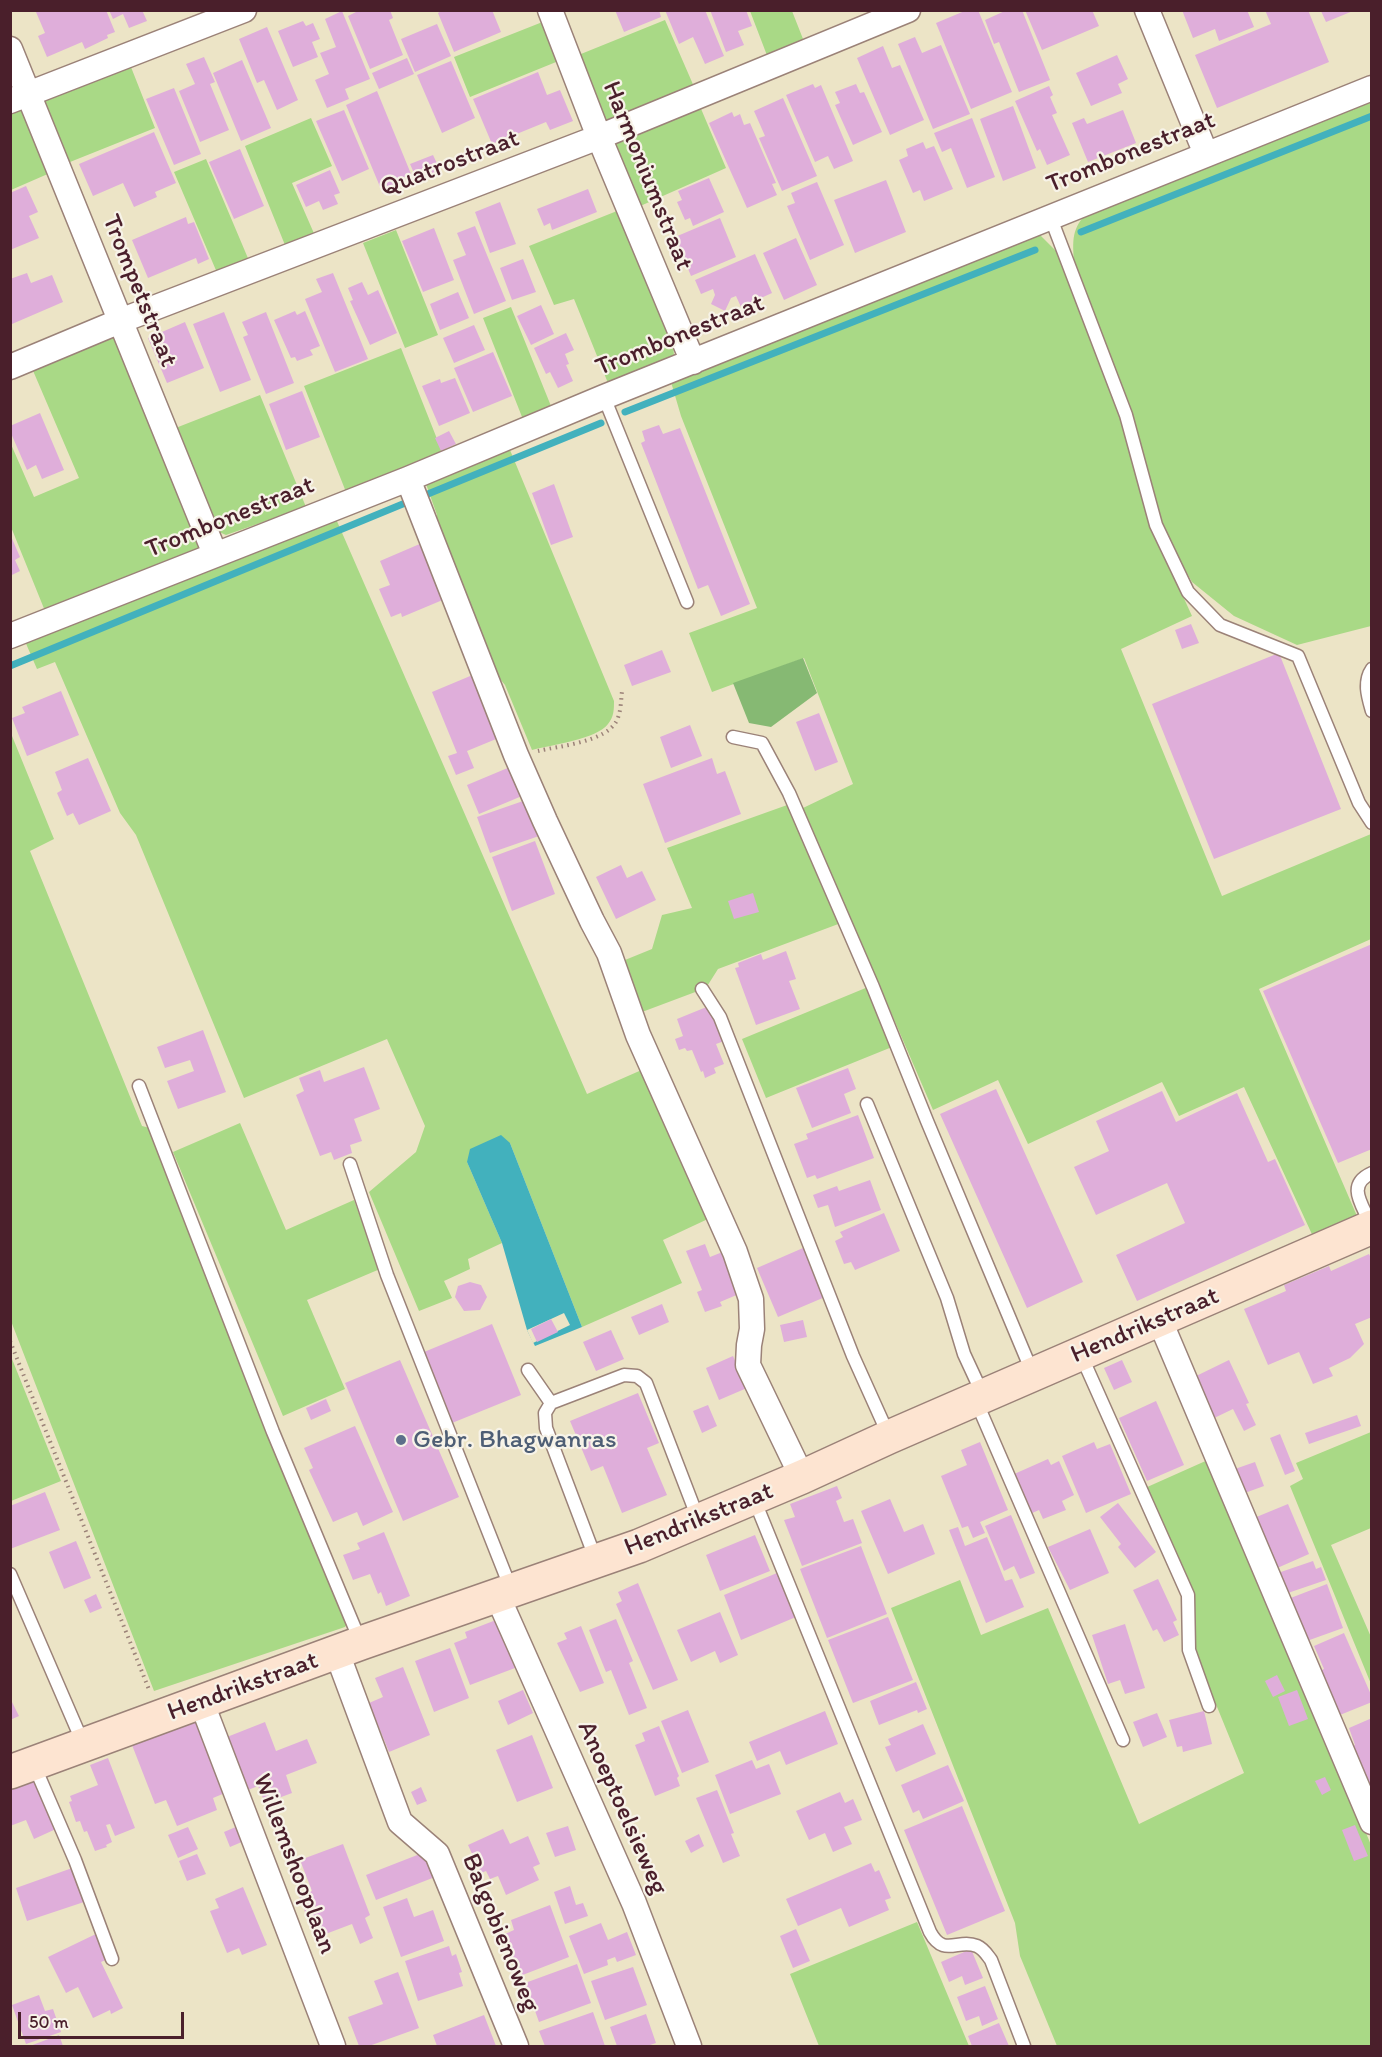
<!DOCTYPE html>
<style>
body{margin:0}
#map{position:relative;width:1382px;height:2057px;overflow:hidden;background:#ece4c6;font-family:Itim,sans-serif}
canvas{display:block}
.frame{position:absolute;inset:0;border:12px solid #4a1f2b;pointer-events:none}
.scale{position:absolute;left:18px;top:2012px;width:166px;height:27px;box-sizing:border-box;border:3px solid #4a1f2b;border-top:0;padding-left:8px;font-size:18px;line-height:21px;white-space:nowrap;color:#4a1f2b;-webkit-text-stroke:4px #f7f3e8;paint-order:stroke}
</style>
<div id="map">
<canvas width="1382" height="2057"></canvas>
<div class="frame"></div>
<div class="scale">50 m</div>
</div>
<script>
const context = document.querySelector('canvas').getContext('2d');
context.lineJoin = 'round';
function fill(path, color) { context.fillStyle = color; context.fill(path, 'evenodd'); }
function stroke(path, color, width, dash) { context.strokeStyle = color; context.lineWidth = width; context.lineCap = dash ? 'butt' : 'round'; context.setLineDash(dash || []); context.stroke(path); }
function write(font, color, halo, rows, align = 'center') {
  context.font = font + ' Itim,sans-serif'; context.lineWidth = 4.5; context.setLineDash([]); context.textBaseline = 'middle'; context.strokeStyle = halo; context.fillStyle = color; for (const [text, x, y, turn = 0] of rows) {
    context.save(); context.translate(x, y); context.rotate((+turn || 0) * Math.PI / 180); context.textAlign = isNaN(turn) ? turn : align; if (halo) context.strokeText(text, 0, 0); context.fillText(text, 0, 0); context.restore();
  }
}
fill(new Path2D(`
 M750 11H792L805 44 768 58Z
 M665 20 695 89 610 123 604 121 576 56Z
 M545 21 561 60 470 97 454 57Z
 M129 62 155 128 65 164 43 103 48 96Z
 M1371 100V626L1297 645 1234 616 1192 582 1170 543 1158 513 1131 410 1074 261C1072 236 1073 226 1091 209Z
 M699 104 726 168 638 207 614 143Z
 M19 109 25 111 50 173 11 190V113Z
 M311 118 332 166 292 183 316 238 287 250 245 146Z
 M206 159 250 263 218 275 174 172Z
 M617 211 673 343 674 356 668 364 610 388 574 299 554 305 529 246Z
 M396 230 438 335 405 348 363 243Z
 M1039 234 1058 253 1120 414 1150 524 1192 616 1121 649 1222 896 1371 834V939L1259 989 1360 1223 1316 1243 1244 1087 1179 1116 1162 1082 1028 1144 998 1080 933 1110 803 808 853 784 804 658 712 692 689 633 757 608 681 416 671 382Z
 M511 307 553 411 524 422 483 318Z
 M116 335 201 548 45 611 11 527 10 442 34 497 79 478 31 366Z
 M401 348 443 454 346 492 304 386Z
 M260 395 306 507 226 535 219 532 173 429Z
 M510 450 614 701C614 709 614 717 608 724 597 739 551 745 532 750L505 685 483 658 436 530 437 515 426 484Z
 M336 519 587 1094 653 1065 725 1211 663 1240 682 1283 582 1327 510 1143 467 1162 502 1243 468 1259 470 1269 444 1281 452 1298 419 1311 369 1192 416 1152 425 1126 387 1039 244 1098 136 835 120 813 55 662 37 669 24 639Z
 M10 731 54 839 30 851 142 1126 150 1128 352 1617 345 1627 154 1691 11 1321Z
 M790 804 841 923 718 969 706 988 642 1012 625 960 652 949 662 915 692 908 667 848Z
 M868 987 892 1047 766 1098 742 1039Z
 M240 1123 286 1230 354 1200 380 1269 307 1300 345 1389 283 1416 173 1152Z
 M10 1354 61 1481 11 1501H10Z
 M1371 1432V1528L1331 1545 1371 1637V1684L1290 1486 1303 1479 1296 1463Z
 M1210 1459 1371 1845V2046H1057L1020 1956 1015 1923 891 1608 960 1580 981 1635 1048 1608 1139 1824 1244 1773 1193 1648V1595L1145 1488Z
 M917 1922 969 2046H819L790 1974Z`), '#a9d986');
fill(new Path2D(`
 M803 658 817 693 771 727 749 723 733 683Z`), '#86b973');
fill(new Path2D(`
 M501 1135 510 1143 582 1327 535 1346 527 1330 502 1243 467 1162 470 1149Z`), '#42b1bd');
fill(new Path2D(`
 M564 1313 570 1325 533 1343 527 1330Z`), '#ece4c6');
stroke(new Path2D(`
 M1081 232 1372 116
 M625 412 1035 250
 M423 496 601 423
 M10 666 410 501`), '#42b1bd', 7);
fill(new Path2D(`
 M38 10H106L115 32 107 35 108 38 85 49 82 42 47 57 38 36 45 33 36 12Z
 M109 10H142L147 21 129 28 123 14 113 19Z
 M360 10H390L393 18 389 20 403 55 370 69 348 16Z
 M443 10H492L501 32 454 52 438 13Z
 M615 10H659L661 17 624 32Z
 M665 10H705L724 56 705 64 693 37 679 44Z
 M710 10H746L752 26 738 31 744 45 726 52Z
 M967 10H978L1012 92 971 109 936 23Z
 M1007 10H1022L1050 80 1019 92 999 42 994 44 985 20Z
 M1025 10H1092L1099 26 1042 50Z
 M1182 10H1247L1254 27 1219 41 1215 29 1193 38Z
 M1265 10H1308L1329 62 1217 108 1195 55 1271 24Z
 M342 11 370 79 345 89 349 99 327 108 315 80 329 74 320 53 336 47 325 19Z
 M1321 11H1353L1326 22Z
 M303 21 306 26 313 23 320 39 312 42 318 57 293 67 278 31Z
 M437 24 451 56 415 72 401 39Z
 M267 27 298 100 277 110 264 80 257 83 239 39Z
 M915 37 922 53 941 45 970 114 933 129 898 44Z
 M883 46 892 68 900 65 924 120 890 135 857 58Z
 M1117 55 1128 79 1118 84 1122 93 1091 106 1076 73Z
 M204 57 215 82 210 84 229 130 200 142 179 91 195 84 186 64Z
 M407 58 414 74 379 89 372 73Z
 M242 60 271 128 241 141 213 73Z
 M451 61 475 118 442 133 417 75Z
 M538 72 547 95 560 90 573 121 550 130 546 122 492 144 473 99Z
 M813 84 815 88 821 85 853 161 834 169 828 156 815 162 786 95Z
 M856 84 860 93 864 92 882 132 853 145 835 105 840 103 835 92Z
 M1049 86 1053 95 1050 97 1057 113 1052 115 1070 155 1047 165 1040 149 1037 151 1015 101Z
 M174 88 201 154 174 165 146 99Z
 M377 91 411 174 396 181 399 188 383 194 346 105Z
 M783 98 817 176 782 191 759 138 765 136 754 111Z
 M1013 106 1036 168 1003 181 980 119Z
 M344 110 369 169 342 181 316 121Z
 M1123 110 1136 143 1088 162 1072 123 1084 118 1087 124Z
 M732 112 734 117 740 114 744 125 750 123 776 183 772 184 777 195 747 208 709 123Z
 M972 118 995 177 967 188 951 148 942 152 934 133Z
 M154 132 176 183 155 192 157 197 134 207 123 183 93 196 79 164Z
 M923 142 926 149 934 146 953 189 924 201 920 190 913 193 899 160 908 156 906 149Z
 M240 149 264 206 234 219 209 162Z
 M433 155 441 172 418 182 410 164Z
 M330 170 340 193 334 195 338 204 323 210 319 201 306 207 296 185Z
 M709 178 724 212 693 226 690 218 685 220 677 202 682 200 678 191Z
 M886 180 906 232 855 253 834 200Z
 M817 182 844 245 810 260 787 206 795 203 791 193Z
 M26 186 38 212 29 216 39 238 10 250V193Z
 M588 189 597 212 552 230 550 223 544 226 537 209Z
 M500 202 516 244 490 253 475 212Z
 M186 217 188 224 194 222 209 259 198 264 196 258 148 278 132 240Z
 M720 218 736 257 691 276 675 237Z
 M475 226 506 301 474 314 453 260 466 255 457 233Z
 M434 228 454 280 423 292 402 241Z
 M796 238 817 285 784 300 763 253Z
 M755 254 772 293 741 307 736 296 731 298 725 311 711 304 715 295 713 289 701 294 695 280Z
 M523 259 536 292 512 300 500 268Z
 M27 273 31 283 52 275 63 302 12 324 10 279Z
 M333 273 368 359 335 372 305 299 322 292 316 279Z
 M362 282 368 295 378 290 397 333 370 345 350 301 353 300 348 288Z
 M458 292 469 318 440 330 430 304Z
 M541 305 554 334 531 345 517 316Z
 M295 311 297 315 305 311 320 346 310 350 313 355 297 361 295 357 291 358 274 320Z
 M224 312 251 380 220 392 193 324Z
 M266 312 294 383 266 394 243 337 248 335 242 322Z
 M185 322 204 368 167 383 148 338Z
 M474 325 485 350 454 363 443 338Z
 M566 333 574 350 565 354 569 364 566 365 573 381 558 388 550 372 546 374 534 348Z
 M493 352 512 396 473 412 454 368Z
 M455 378 470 413 439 426 422 386 440 379 441 383Z
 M302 391 320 437 286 450 269 404Z
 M40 413 64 470 42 479 36 465 27 470 10 431V426Z
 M659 425 663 434 680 428 750 604 721 616 708 585 698 589 641 443 645 441 642 431Z
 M449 431 456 444 441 451 435 438Z
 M554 484 573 537 551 545 532 493Z
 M10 534 20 557 15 560 20 571 10 576Z
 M422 543 445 599 402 617 401 613 391 617 379 589 390 585 380 561Z
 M1191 624 1199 643 1182 649 1175 630Z
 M662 650 671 672 632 686 624 665Z
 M1279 653 1341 809 1214 859 1152 704Z
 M475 674 501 737 467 751 474 768 456 775 448 756 457 753 432 692Z
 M61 691 79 735 27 756 12 718 25 713 22 707Z
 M819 713 838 762 815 771 796 722Z
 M690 725 702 756 671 768 660 737Z
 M88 758 111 811 79 825 73 813 67 816 57 793 62 790 55 772Z
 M712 758 717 774 725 771 741 814 665 843 643 784Z
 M510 767 522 796 479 814 467 785Z
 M526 800 539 836 490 853 477 817Z
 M535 841 555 894 512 911 492 857Z
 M621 865 627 878 642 871 656 900 616 919 596 877Z
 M753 893 759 912 734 919 728 901Z
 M1372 944V1149L1338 1163 1263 991Z
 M786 951 796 979 789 981 800 1009 756 1025 735 968 739 967 738 963 761 954 763 960Z
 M709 1006 714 1018 717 1017 727 1040 716 1044 724 1064 714 1068 716 1073 705 1078 703 1071 701 1072 692 1050 687 1051 685 1048 679 1050 675 1039 683 1036 677 1019Z
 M203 1030 226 1092 178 1109 167 1081 194 1071 190 1060 165 1068 157 1047Z
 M364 1067 380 1109 354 1119 362 1141 350 1145 352 1153 334 1160 331 1152 320 1156 296 1095 304 1091 299 1078 320 1070 324 1082Z
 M848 1068 856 1089 844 1094 851 1113 812 1128 796 1088Z
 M996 1089 1083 1282 1027 1308 940 1114Z
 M1162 1091 1176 1122 1237 1093 1268 1162 1275 1159 1305 1225 1137 1301 1116 1255 1185 1223 1167 1183 1096 1215 1074 1167 1109 1151 1096 1121Z
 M858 1115 874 1158 817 1179 815 1175 807 1178 794 1144 808 1139 806 1134Z
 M870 1180 881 1210 835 1227 828 1205 818 1208 813 1195 837 1186 839 1191Z
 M884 1213 900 1251 855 1270 851 1262 844 1264 835 1241 843 1237 840 1232Z
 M705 1244 710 1257 730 1249 746 1291 720 1302 722 1306 705 1312 697 1292 702 1290 686 1251Z
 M803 1248 825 1297 778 1317 757 1268Z
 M1369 1254 1372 1260V1317L1355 1324 1364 1344 1350 1358 1329 1368 1333 1376 1313 1384 1299 1352 1268 1365 1244 1309 1286 1291 1284 1285 1329 1266 1331 1271Z
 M470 1282 481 1285 487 1297 480 1310 464 1311 455 1297 458 1286Z
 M662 1304 669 1322 639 1335 631 1317Z
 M551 1319 558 1332 537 1342 531 1329Z
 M803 1320 807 1337 784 1342 780 1325Z
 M492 1324 521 1395 452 1423 424 1352Z
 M611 1330 624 1359 596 1371 583 1342Z
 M733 1356 747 1388 719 1400 706 1368Z
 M400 1360 459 1497 403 1521 345 1383Z
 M1122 1360 1132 1382 1114 1390 1104 1368Z
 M1229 1360 1249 1403 1246 1404 1256 1425 1244 1431 1233 1409 1210 1420 1190 1379Z
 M638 1393 659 1443 647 1448 667 1495 622 1513 603 1466 591 1471 570 1421Z
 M326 1399 331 1411 311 1420 306 1408Z
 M1156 1401 1184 1465 1147 1481 1119 1418Z
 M708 1405 717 1426 702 1433 693 1411Z
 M1357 1415 1361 1426 1309 1444 1305 1433Z
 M355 1426 393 1512 363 1526 357 1512 333 1522 309 1470 313 1468 304 1448Z
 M1280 1434 1295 1471 1285 1475 1270 1438Z
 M980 1442 1008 1510 980 1522 985 1533 973 1538 968 1526 962 1528 941 1476 967 1465 961 1450Z
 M1094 1442 1097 1449 1110 1444 1131 1494 1086 1513 1062 1456Z
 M1048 1459 1051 1465 1059 1461 1074 1495 1062 1501 1066 1510 1043 1519 1039 1510 1030 1514 1012 1475Z
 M1255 1462 1264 1486 1242 1494 1232 1470Z
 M837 1486 842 1498 836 1501 844 1522 853 1519 862 1543 802 1566 784 1520 795 1517 790 1504Z
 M45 1492 60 1530 10 1549V1506Z
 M890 1499 904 1532 923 1524 935 1554 888 1574 861 1511Z
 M1118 1503 1156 1552 1135 1568 1118 1547 1121 1544 1100 1517Z
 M1288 1504 1309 1554 1275 1569 1254 1518Z
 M1011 1515 1035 1573 1020 1579 1014 1566 1004 1571 985 1526Z
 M958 1527 965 1546 987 1537 1005 1581 1012 1579 1024 1607 986 1623 949 1530Z
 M1090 1529 1109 1573 1070 1590 1048 1547Z
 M384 1532 410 1596 386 1606 381 1592 378 1594 370 1574 353 1580 343 1555 360 1549 357 1543Z
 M755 1535 770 1571 720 1591 706 1555Z
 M76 1541 91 1578 64 1589 49 1552Z
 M861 1546 887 1614 827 1638 800 1569Z
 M1313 1561 1316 1569 1321 1567 1326 1580 1282 1595 1275 1574Z
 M777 1573 796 1617 741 1640 724 1595Z
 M1158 1579 1177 1620 1173 1622 1179 1635 1164 1642 1157 1629 1153 1631 1133 1590Z
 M638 1583 678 1680 653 1690 616 1604 622 1601 618 1592Z
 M1327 1584 1343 1628 1304 1642 1288 1599Z
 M96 1594 102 1608 90 1613 84 1600Z
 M720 1612 738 1655 720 1663 715 1651 691 1662 677 1630Z
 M888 1617 913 1680 853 1703 828 1640Z
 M616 1619 633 1661 629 1663 647 1708 629 1715 611 1670 606 1672 589 1630Z
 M496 1620 515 1668 470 1685 454 1643 467 1638 465 1632Z
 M1125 1624 1145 1688 1125 1694 1120 1680 1108 1684 1092 1635Z
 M581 1626 604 1683 580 1692 557 1643 567 1639 564 1633Z
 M1344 1633 1372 1697V1702L1335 1717 1316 1673 1324 1669 1314 1646Z
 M450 1648 469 1698 434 1712 415 1661Z
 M403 1667 430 1735 389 1752 369 1703 383 1697 375 1678Z
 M1277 1675 1285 1691 1273 1697 1265 1681Z
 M916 1682 927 1709 918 1713 917 1710 879 1725 870 1701Z
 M523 1690 533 1713 508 1725 498 1701Z
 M1297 1690 1308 1719 1289 1726 1278 1697Z
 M10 1698 19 1716 10 1720Z
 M688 1710 709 1762 682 1773 661 1721Z
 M825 1711 838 1744 786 1765 780 1751 757 1761 749 1742Z
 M1204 1711 1212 1744 1183 1752 1182 1746 1177 1747 1169 1720Z
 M1157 1713 1167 1737 1143 1747 1133 1722Z
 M1372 1718V1784L1362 1788 1347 1748 1355 1745 1349 1728Z
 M196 1720 225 1793 213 1798 217 1810 177 1826 166 1800 155 1804 132 1745Z
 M265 1722 276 1751 307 1739 317 1763 286 1775 292 1793 265 1803 258 1786 248 1790 227 1737Z
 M923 1724 936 1754 896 1772 885 1747 891 1745 888 1739Z
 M659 1726 679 1776 677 1778 680 1786 655 1796 635 1745 645 1741 642 1733Z
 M532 1735 553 1788 517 1802 496 1750Z
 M108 1758 135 1828 115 1836 110 1824 106 1825 112 1842 106 1845 107 1847 95 1851 87 1831 84 1832 80 1821 76 1822 69 1802 72 1801 70 1796 98 1785 90 1765Z
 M752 1760 756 1769 769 1764 781 1794 730 1814 715 1775Z
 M948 1765 964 1801 923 1819 919 1810 913 1813 901 1785Z
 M34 1777 56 1829 34 1839 26 1820 10 1826V1787Z
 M1325 1777 1331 1790 1322 1795 1315 1781Z
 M421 1787 427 1801 417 1805 411 1792Z
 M717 1790 734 1833 731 1834 740 1856 723 1863 696 1798Z
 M840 1792 845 1803 853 1799 862 1820 844 1827 852 1844 833 1852 825 1833 809 1840 796 1811Z
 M962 1806 1005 1911 947 1935 904 1830Z
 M1355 1825 1368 1856 1354 1861 1342 1830Z
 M238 1826 244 1841 230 1847 224 1832Z
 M568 1826 576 1850 555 1857 546 1833Z
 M188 1827 198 1849 178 1858 168 1835Z
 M503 1829 510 1844 528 1836 540 1864 533 1867 539 1880 506 1895 498 1876 490 1879 486 1871 481 1873 468 1845Z
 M699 1834 704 1846 691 1853 685 1841Z
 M343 1844 370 1915 365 1918 373 1938 360 1944 352 1924 315 1938 299 1896 312 1891 300 1860Z
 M425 1852 435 1877 376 1900 366 1875Z
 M197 1854 206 1874 187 1881 179 1861Z
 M871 1863 875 1872 879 1870 891 1898 885 1900 889 1910 849 1927 841 1908 798 1926 786 1899Z
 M75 1867 87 1901 27 1921 16 1888Z
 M570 1886 576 1905 583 1903 588 1916 565 1924 554 1892Z
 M243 1887 267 1945 242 1955 239 1948 227 1953 210 1911 219 1908 215 1899Z
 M407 1898 414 1917 433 1910 444 1941 401 1957 383 1907Z
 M550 1905 569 1957 520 1976 505 1934 514 1930 511 1920Z
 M601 1923 608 1940 627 1932 636 1955 617 1962 615 1957 607 1960 608 1965 584 1974 569 1936Z
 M796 1929 810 1961 793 1968 780 1936Z
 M98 1933 110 1958 101 1962 123 2008 111 2014 110 2010 93 2018 78 1987 66 1993 48 1957Z
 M449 1946 452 1956 456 1954 462 1972 459 1973 463 1986 418 2001 405 1961Z
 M971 1949 983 1978 965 1985 962 1976 949 1982 941 1962Z
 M577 1964 591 2003 539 2022 525 1983Z
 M633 1967 647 2005 605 2020 591 1981Z
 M398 1972 419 2028 369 2046H359L348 2017 383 2004 374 1981Z
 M985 1986 998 2019 982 2026 979 2016 966 2021 957 1997Z
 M39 1995 45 2011 53 2009 61 2032 26 2044 12 2005Z
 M593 2012 605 2046H545L539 2031Z
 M646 2014 656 2043 647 2046H617L610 2027Z
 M484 2015 496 2046H437L433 2035Z
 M999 2023 1009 2046H972L968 2036Z
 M59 2035 63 2046H30Z`), '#dfaeda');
const lane = new Path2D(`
 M1050 216 1126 415 1156 525 1188 592 1220 625 1298 656 1359 803 1372 823
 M604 397 687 602
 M1372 669C1363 682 1368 697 1372 711
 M733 737 762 743 789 793 873 987 927 1121 1033 1374
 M702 989 720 1017 853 1356 889 1436
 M139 1086 273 1432 361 1643
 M867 1104 947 1298 964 1354 983 1395
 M350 1164 387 1275 511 1589
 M1371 1225C1363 1205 1345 1185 1372 1173
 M1081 1355 1188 1595 1189 1650 1209 1706
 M528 1370 551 1403
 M976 1401 1123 1740
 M754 1499 930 1932C944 1958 958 1938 977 1946 984 1949 987 1955 991 1960L1024 2046
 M596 1560 546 1428 545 1413 551 1403 624 1375 637 1376 646 1383 699 1521
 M10 1574 83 1743
 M34 1765 75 1860 112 1959`);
const street = new Path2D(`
 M550 10 599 137 693 362
 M1147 10 1206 154
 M10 49 215 554
 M10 101 244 10
 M10 367 120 321 599 137 908 10
 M408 479 516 755 545 821 592 921 609 953 638 1035 735 1252 751 1299 752 1329 749 1345 748 1365 802 1477
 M10 636 408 479 604 397 1372 88
 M1160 1321 1372 1822
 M497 1595 634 1903 689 2046
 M337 1653 400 1822 437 1854 516 2046
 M201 1701 333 2046`);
const secondary = new Path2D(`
 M10 1772 361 1643 639 1546 802 1477 889 1437 1372 1227`);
stroke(lane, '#9b8278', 15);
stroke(street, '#9b8278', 27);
stroke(secondary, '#9b8278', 36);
stroke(new Path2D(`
 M538 751C559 746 607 742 617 720 621 712 621 700 622 691
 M10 1341 150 1692`), '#9b8278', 4, [1.5, 4.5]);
stroke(lane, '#fff', 12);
stroke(street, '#fff', 24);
stroke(secondary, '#fde4d1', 33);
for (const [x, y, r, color] of [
 [401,1440,6,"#5c6f8a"]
]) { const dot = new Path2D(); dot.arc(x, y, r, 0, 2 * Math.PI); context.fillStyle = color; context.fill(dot); stroke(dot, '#f7f3e8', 2); }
write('26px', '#4a1f2b', '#f7f3e8', [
 ["Trombonestraat",1131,153,-22],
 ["Quatrostraat",450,164,-21],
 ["Harmoniumstraat",647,176,68],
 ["Trompetstraat",139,291,68],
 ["Trombonestraat",680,336,-22],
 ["Trombonestraat",230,518,-22],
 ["Hendrikstraat",1145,1326,-23],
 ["Hendrikstraat",699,1520,-22],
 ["Hendrikstraat",243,1687,-20],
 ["Anoeptoelsieweg",622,1808,66],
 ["Willemshooplaan",294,1864,69],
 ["Balgobienoweg",500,1933,68]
]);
write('26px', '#4e5e75', '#f7f3e8', [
 ["Gebr. Bhagwanras",413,1440]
], 'left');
</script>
